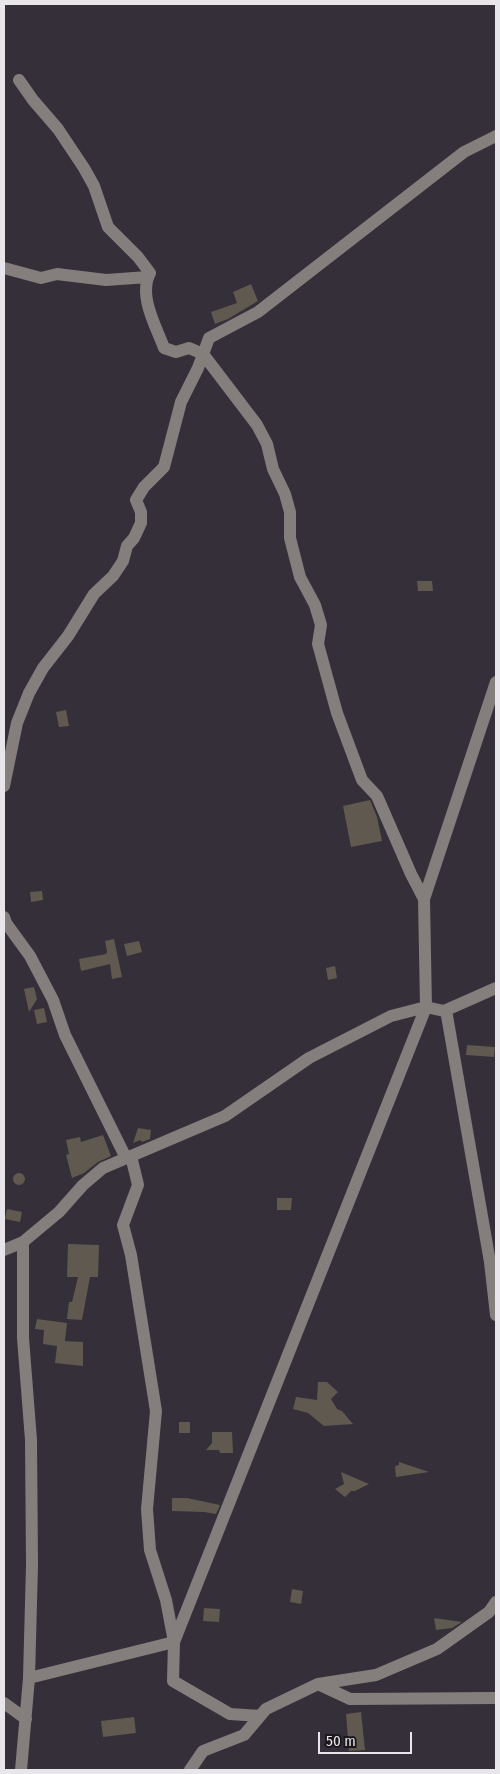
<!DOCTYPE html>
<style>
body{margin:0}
#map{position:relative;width:500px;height:1774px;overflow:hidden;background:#342f38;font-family:"Fira Sans Condensed",sans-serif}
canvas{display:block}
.frame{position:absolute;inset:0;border:5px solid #e8e5eb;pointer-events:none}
.scale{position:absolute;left:318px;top:1732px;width:94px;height:22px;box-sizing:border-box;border:2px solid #e8e5eb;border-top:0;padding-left:6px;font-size:15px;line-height:18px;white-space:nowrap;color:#e8e5eb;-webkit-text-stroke:4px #1b181c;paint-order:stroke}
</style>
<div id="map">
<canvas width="500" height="1774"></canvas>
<div class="frame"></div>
<div class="scale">50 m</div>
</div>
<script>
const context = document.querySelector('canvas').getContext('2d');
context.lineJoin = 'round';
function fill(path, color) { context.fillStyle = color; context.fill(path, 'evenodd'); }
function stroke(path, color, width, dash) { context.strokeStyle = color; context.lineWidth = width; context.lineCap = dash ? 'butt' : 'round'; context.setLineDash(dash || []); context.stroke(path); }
fill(new Path2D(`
 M251 284 258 301 228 319 215 324 211 312 237 303 233 292Z
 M417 581H432L433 591H418Z
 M66 710 69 726 59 727 56 712Z
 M370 800 377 817 382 841 351 847 343 806Z
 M42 891 43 900 31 902 30 892Z
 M114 939 122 977 112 979 110 964 81 971 79 959 106 954 107 952 105 941Z
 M139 941 142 952 127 956 124 944Z
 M335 966 337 978 328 980 326 968Z
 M34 987 37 999 29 1012 24 989Z
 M44 1008 47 1022 37 1024 34 1010Z
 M467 1045 495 1047 494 1057 466 1055Z
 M138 1128 151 1130 150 1139 142 1142 140 1140 133 1143Z
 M103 1135 111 1156 98 1162 84 1173 72 1178 66 1155 69 1154 66 1140 80 1137 81 1142Z
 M13 1179a6 6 0 1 1 12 0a6 6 0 1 1-12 0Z
 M277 1198H292L291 1210H277Z
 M7 1209 22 1212 20 1222 5 1219Z
 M68 1244 99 1245 98 1277H90L82 1320 67 1319 69 1302H72L78 1277H67Z
 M37 1319 67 1323 65 1341 83 1342V1366L55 1363 57 1346 43 1344 44 1330 35 1329Z
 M318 1382H327L338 1392 331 1399 337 1409 342 1411 353 1424 324 1426 308 1413 293 1409 296 1397 317 1400Z
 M179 1422H190V1433H179Z
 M212 1432H232L233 1453H220L219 1450H206L212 1443Z
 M399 1462 429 1472 396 1477 395 1466 399 1465Z
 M341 1472 369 1484 355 1491H351L345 1497 335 1489 344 1484Z
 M172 1498H187L220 1505 216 1514 204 1512 172 1511Z
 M292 1589 303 1591 301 1604 290 1602Z
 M204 1608 220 1609 219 1622 203 1621Z
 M434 1618 462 1622 452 1628 436 1630Z
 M361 1712 365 1750 349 1751 346 1714Z
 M134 1717 136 1733 103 1737 101 1721Z`), '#5f5950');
stroke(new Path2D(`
 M19 80 33 100 58 129 84 168 94 186 108 227 138 257 150 273C138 296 156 326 164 348L176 352 189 348 203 354 257 425 267 444 273 469 285 494 290 512V538L300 577 315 605 321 625 318 644 337 713 362 780 377 796 411 874 424 899
 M4 268 41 278 57 274 106 280 148 277
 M4 786 17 723 29 693 43 668 68 636 94 594 113 576 123 561 127 546 134 538 141 523V512L136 500 144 487 164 467 181 402 198 368 209 338 258 312 464 152 496 136
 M4 917 6 923 30 956 53 1000 65 1035 126 1158
 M446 1010 490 1262 496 1315
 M131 1156 138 1185 123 1225 131 1255 156 1411 147 1509 150 1550 166 1600 174 1642 173 1681 230 1714 260 1716
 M23 1242V1338L31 1440 32 1565 29 1678
 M4 1250 23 1242 59 1212 83 1185 103 1168 225 1116 309 1058 391 1016 426 1007 444 1011 496 988
 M318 1684 350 1699 496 1698
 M4 1703 26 1719
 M21 1770 29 1678 174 1642 426 1007 424 899 496 682
 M190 1770 203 1751 244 1735 266 1709 318 1684 376 1675 437 1649 489 1612 496 1602`), '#847f7d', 12);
</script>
